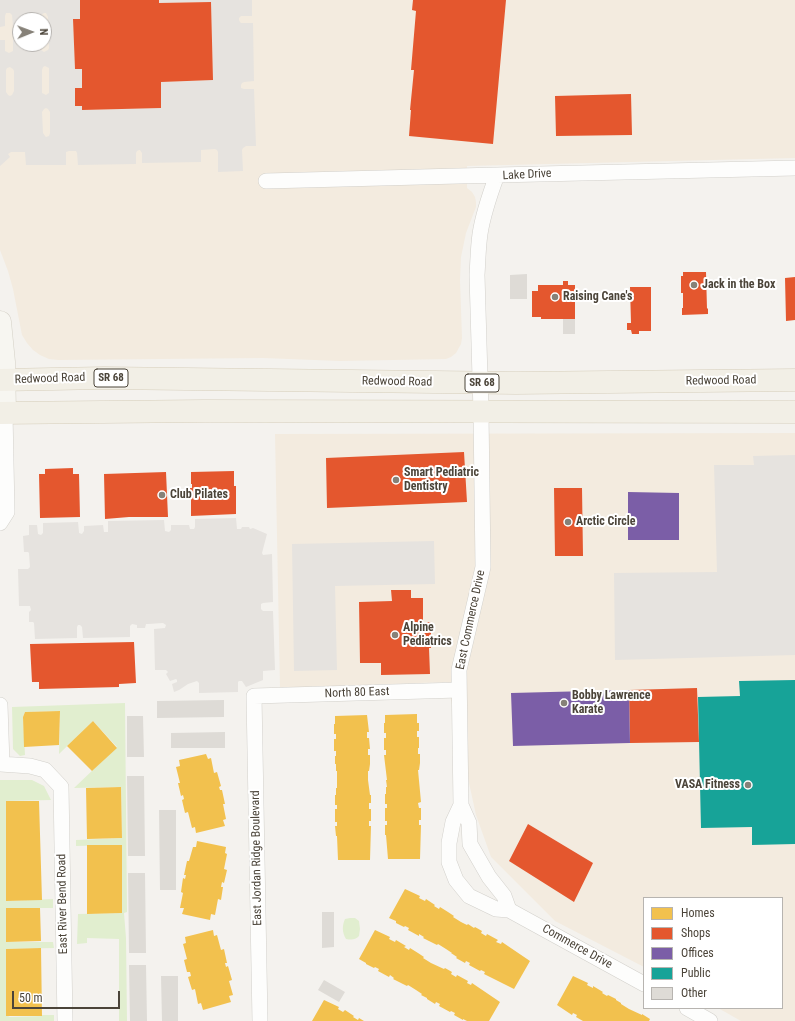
<!DOCTYPE html>
<style>
body{margin:0}
#map{position:relative;width:795px;height:1021px;overflow:hidden;background:#f4f2ee;font-family:"Roboto Condensed",sans-serif}
canvas{display:block}
.legend{position:absolute;left:643px;top:897px;width:140px;height:112px;box-sizing:border-box;background:#fff;border:1px solid #b7b4b0;margin:0;padding:5px 7px;list-style:none;font-size:12px;color:#4b4439}
.legend li{display:flex;align-items:center;gap:8px;height:20px}
.legend b{width:20px;border:1px solid #b7b4b0}
.north{position:absolute;left:12px;top:12px;width:40px;height:40px;box-sizing:border-box;background:#fff;border:1px solid #b7b4b0;border-radius:50%;rotate:89deg;font-size:11px;font-weight:700;line-height:16px;text-align:center;color:#4b4439}
.north::after{content:'';display:block;margin:auto;width:14px;height:18px;background:#868178;clip-path:polygon(50% 0,100% 100%,50% 72%,0 100%)}
.scale{position:absolute;left:12px;top:991px;width:108px;height:18px;box-sizing:border-box;border:2px solid #4b4439;border-top:0;padding-left:5px;font-size:12px;line-height:14px;white-space:nowrap;color:#4b4439;-webkit-text-stroke:3px #fff;paint-order:stroke}
</style>
<div id="map">
<canvas width="795" height="1021"></canvas>
<ul class="legend">
<li><b style="height:11px;background:#f2c14e"></b>Homes</li>
<li><b style="height:11px;background:#e4572e"></b>Shops</li>
<li><b style="height:11px;background:#7b5ea7"></b>Offices</li>
<li><b style="height:11px;background:#17a398"></b>Public</li>
<li><b style="height:11px;background:#dedbd6"></b>Other</li>
</ul>
<div class="north">N</div>
<div class="scale">50 m</div>
</div>
<script>
const context = document.querySelector('canvas').getContext('2d');
context.lineJoin = 'round';
function fill(path, color) { context.fillStyle = color; context.fill(path, 'evenodd'); }
function stroke(path, color, width, dash) { context.strokeStyle = color; context.lineWidth = width; context.lineCap = dash ? 'butt' : 'round'; context.setLineDash(dash || []); context.stroke(path); }
function write(font, color, halo, rows, align = 'center') {
  context.font = font + ' "Roboto Condensed",sans-serif'; context.lineWidth = 4; context.setLineDash([]); context.textBaseline = 'middle'; context.strokeStyle = halo; context.fillStyle = color; for (const [text, x, y, turn = 0] of rows) {
    context.save(); context.translate(x, y); context.rotate((+turn || 0) * Math.PI / 180); context.textAlign = isNaN(turn) ? turn : align; if (halo) context.strokeText(text, 0, 0); context.fillText(text, 0, 0); context.restore();
  }
}
fill(new Path2D(`
 M0 0H795V158L467 166V188L472 192 475 197 476 202V207L466 233 461 257 460 280 462 338 461 344 456 353 451 357 446 359 340 361 263 358 58 360 49 359 40 355 33 350 27 343 22 335 13 289 8 271 0 250ZM20 20H44V44H20Z
 M795 433V1021H741L718 1008H782V898H644V967L555 921 491 857 476 815 447 682 280 688 275 434Z`), '#f3ebdf');
fill(new Path2D(`
 M125 703 127 912 124 913 126 938 127 1021H119V939L87 938V943L77 944 78 914 122 913V845L76 846V840L122 838 121 787 74 788 117 747 93 721 59 754 60 711 25 712 23 717 25 755 20 756 13 749 12 707Z
 M0 780H32L44 786 51 800 6 801V901L53 899V908H6V942H53L54 948 6 949V1015L10 1017 42 1016V1015H54V1021H0Z
 M350 918H355L359 921 360 929 359 936C355 940 352 940 346 939 342 932 342 926 345 919Z`), '#e1eecf');
fill(new Path2D(`
 M0 0H80V19H73L75 69H82V88H75V106H82V110L161 108V82L213 80 211 2 159 3V0H252V16H241L239 18V20L240 22 241 23H253L254 81 244 82 242 83 241 85V88L244 89H254L256 146H246L243 148 242 150 243 171 218 172V152L217 150 215 149 201 150V162L142 163V153L140 150H139L137 151 136 153V164L78 165 77 153 76 151H69L66 152V165H26L25 152H11L8 154 10 157 0 166V40H5V51L9 53 13 51V40H20V44H41V50L44 52 48 50 49 48 48 17 46 13H44L41 15 40 20H20V26H13L12 15 10 13H6L5 16V26L0 27ZM45 66 49 68V93L46 95 42 93V70L43 67ZM10 67 13 69 14 71V91L12 95 10 96 8 95 6 92V70L7 68ZM46 108 48 109 50 112V133L49 136 46 137 45 136 43 133 42 112 44 109Z
 M795 455V655L615 660 614 573 717 572 714 465H754L753 456Z
 M236 518 237 529H241L242 527H249L250 529 253 528 267 534 262 553 263 555 272 554 273 602 263 603 261 604V609L263 611H273L275 670 263 671V680L246 687 242 681H239L238 682V692L199 693V683L197 681 188 684 179 690 174 692 172 684 177 682V680L176 679 170 681 166 674 168 672 166 670H155L154 629 165 628 166 625 163 623 148 624H146L145 628H137V625L132 624 130 626V637L83 638 82 627 80 625H78L77 627V638L35 639 34 623 33 622H29V612L31 610 30 606H19L18 569H28L30 567 29 553 28 552H24L23 536 29 535V525H37L38 534 41 535 43 533V523L78 522 79 532V533L82 534 84 531V526L103 525 104 532H108V521L164 520 165 531 169 532 171 530V525H189L190 529H194L195 527V519Z
 M434 541 435 584 335 586 337 670 294 671 292 544Z`), '#e6e3df');
fill(new Path2D(`
 M60 711 59 745 24 747 23 717 25 712Z
 M417 714V723H419V731H417V737H419V748H418V754H420V763L419 770H418L421 802 418 803 419 808H421V820H419V825H421L420 859H388L386 835H385V825H387V821H385V808H387V804H385V794H386V787H387L386 780H387L384 755H386V750H384V738H386V733H384V723H385V715Z
 M367 715 369 732H367V738H369L370 749H368V755H370V764L369 771H368V780L370 795H371V803H369V809H371V821H369V826H371L370 860H338L337 836H336L335 826H337V822H335V809H337V805H335V795H336V788H337V771H336V764H335V756H336V751H334V739H336V734H334V724H335V716Z
 M93 721 117 748 92 771 67 746Z
 M206 754 208 759 211 758 214 773 217 772 221 786 219 787 220 790H222L225 804H223L226 819 223 820 225 826 196 833 195 827 192 828 188 812 185 813 182 800 184 799 183 795 181 796 178 783H180L176 767 180 766 179 760Z
 M121 787 122 838 87 839 86 788Z
 M6 801H39L42 900 6 901Z
 M197 841 226 847 225 853 227 854 224 869 227 870 224 883 222 882 221 887H223L221 900 218 899 215 915 211 914 210 920 182 914 184 908H180L183 893 181 892 183 878 185 879 186 875H184L187 861H189L193 847H196Z
 M87 845H122V913L87 914Z
 M405 889 420 896 419 898 425 901 426 899 435 905 434 906 439 909 440 907 448 912 454 916 453 917 461 922 467 925 468 924 474 928 475 927 482 931 481 933 486 936 487 934 498 940 496 942 501 944 502 942 530 961 514 989 484 974 485 972 481 970 480 971 469 965 470 963 466 961 465 963 456 958 457 957 451 953H452L446 949 438 944 437 945 423 938 424 937 419 934V936L408 930 409 928 405 926 404 927 396 923V921L389 918Z
 M6 908H40L41 941 6 942Z
 M213 930 214 936 217 935 221 950 224 949 227 963H225L226 967 228 966 232 980 229 981 233 995 229 996 231 1002 203 1010 201 1003 198 1004 195 989 192 990 188 977 191 976 190 972H187L184 960 187 959 183 944 186 943 185 937Z
 M375 930 390 937 389 939 395 942 396 940 406 946 404 947 409 950 410 948 418 953 424 957 423 958 431 963 444 969 445 968 452 972 451 974 456 977 457 975 468 981 467 983 471 985 472 983 500 1002 489 1021H467L463 1019V1020L454 1015 455 1013 451 1011 450 1012 439 1006 440 1004 436 1002 435 1004 427 999V998L421 995 422 994 416 990 408 985 407 986 393 979 394 978 390 975 389 977 378 971 379 969 375 967 374 968 366 964V963L359 959Z
 M41 948 42 1016H6V949Z
 M573 976 588 983 587 985 593 988V986L603 992 602 993 607 996 608 995 616 999V1000L621 1003V1004L629 1009 642 1015V1014L650 1019 649 1021H583L576 1017 577 1015 573 1013 572 1015 557 1005Z
 M324 1000 339 1007 338 1009 343 1012 345 1010 354 1016 353 1017 358 1020 359 1018 364 1021H312Z`), '#f2c14e');
fill(new Path2D(`
 M80 0H159V3L211 2 213 80 161 82V108L82 110V106H75V88H82V69H75L73 19H80Z
 M413 0H506L493 144 409 136 411 110H410L414 70H411L416 11 412 10Z
 M631 94 632 135 556 136 555 96Z
 M683 272H706L707 309 708 308V314L682 315V308H683V293H681V276H683Z
 M795 277V320L786 321 785 278Z
 M563 281H568V285H575V295H579V300H575V319H541V317H532V291H538V285H563Z
 M630 287H651V331H639V334H632L631 330H627V323H631Z
 M464 452 467 502 327 508 326 458Z
 M73 468V474H79L80 517 40 518 39 474H45V469Z
 M234 471V486H236V514L191 516V499H192V493H190V488H192V484H191V472Z
 M166 472 168 517H129L105 519 104 474Z
 M554 488H582L583 556H555Z
 M391 590H411V598H423V622H431V648H429L430 674 381 675V663H360L359 602 392 601Z
 M134 642 136 683 119 684V687L39 689V682H32L30 644Z
 M697 688 699 742 630 743 629 690Z
 M528 824 593 863 574 902 509 861Z`), '#e4572e');
fill(new Path2D(`
 M628 492 679 493V540H628Z
 M629 690 630 743 513 746 511 693Z`), '#7b5ea7');
fill(new Path2D(`
 M795 680V844L752 845V827L701 828 698 697 740 696 739 681Z`), '#17a398');
fill(new Path2D(`
 M527 274V299H510V275Z
 M563 319H575V334H563Z
 M224 700V717L157 718V701Z
 M127 716H143L144 757H127Z
 M225 732V748H171V733Z
 M127 776H144L145 856H128Z
 M159 810H176V890H160Z
 M128 873H145L146 953H129Z
 M322 912H334V947L322 948Z
 M129 965H146L147 1021H130Z
 M161 976H178V1021H162Z
 M324 980 345 992 339 1002 318 990Z`), '#dedbd6');
const street = new Path2D(`
 M497 175C490 194 483 214 480 234 478 248 478 261 477 275L481 412 483 567 459 670 461 805 469 823 470 844 489 877 504 896 509 910
 M266 181 497 175 795 168
 M0 523 7 512 5 413
 M0 705 2 764
 M0 764 30 766 45 770 61 787 65 1021
 M461 805 453 822 449 843V862L456 880 469 896 496 909 509 910 644 984
 M687 1008 710 1021
 M260 1021 254 696 459 690`);
const secondary = new Path2D(`
 M0 322 4 362 5 413`);
const primary = new Path2D(`
 M0 380 104 378 516 383 795 380
 M0 413 204 411 795 412`);
stroke(street, '#d2d0cb', 16);
stroke(secondary, '#d3cfc5', 23);
stroke(primary, '#d6cebb', 23);
stroke(street, '#fdfdfc', 15);
stroke(secondary, '#f7f6f1', 22);
stroke(primary, '#f2efe6', 22);
for (const [x, y, r, color] of [
 [694,285,4,"#868178"],
 [555,297,4,"#868178"],
 [396,480,4,"#868178"],
 [162,495,4,"#868178"],
 [568,522,4,"#868178"],
 [395,635,4,"#868178"],
 [564,703,4,"#868178"],
 [748,785,4,"#868178"]
]) { const dot = new Path2D(); dot.arc(x, y, r, 0, 2 * Math.PI); context.fillStyle = color; context.fill(dot); stroke(dot, '#fff', 1.5); }
for (const [x, y, w] of [
 [111,378,34],
 [482,383,34]
]) { const box = new Path2D(); box.roundRect(x - w / 2, y - 9, w, 18, 3); context.fillStyle = '#fff'; context.fill(box); stroke(box, '#4b4439', 1); }
write('bold 11px', '#4b4439', null, [
 ["SR 68",111,378],
 ["SR 68",482,383]
]);
write('12px', '#4b4439', '#fff', [
 ["Lake Drive",527,175,-3],
 ["Redwood Road",50,379,-2],
 ["Redwood Road",721,381,-1],
 ["Redwood Road",397,382,1],
 ["East Commerce Drive",471,620,-78],
 ["North 80 East",357,693,-2],
 ["East Jordan Ridge Boulevard",257,858,-91],
 ["East River Bend Road",63,904,-91],
 ["Commerce Drive",577,947,29]
]);
write('bold 12px', '#4b4439', '#fff', [
 ["Jack in the Box",702,285],
 ["Raising Cane's",563,297],
 ["Smart Pediatric",404,473],
 ["Dentistry",404,487],
 ["Club Pilates",170,495],
 ["Arctic Circle",576,522],
 ["Alpine",403,628],
 ["Pediatrics",403,642],
 ["Bobby Lawrence",572,696],
 ["Karate",572,710],
 ["VASA Fitness",740,785,"right"]
], 'left');
</script>
